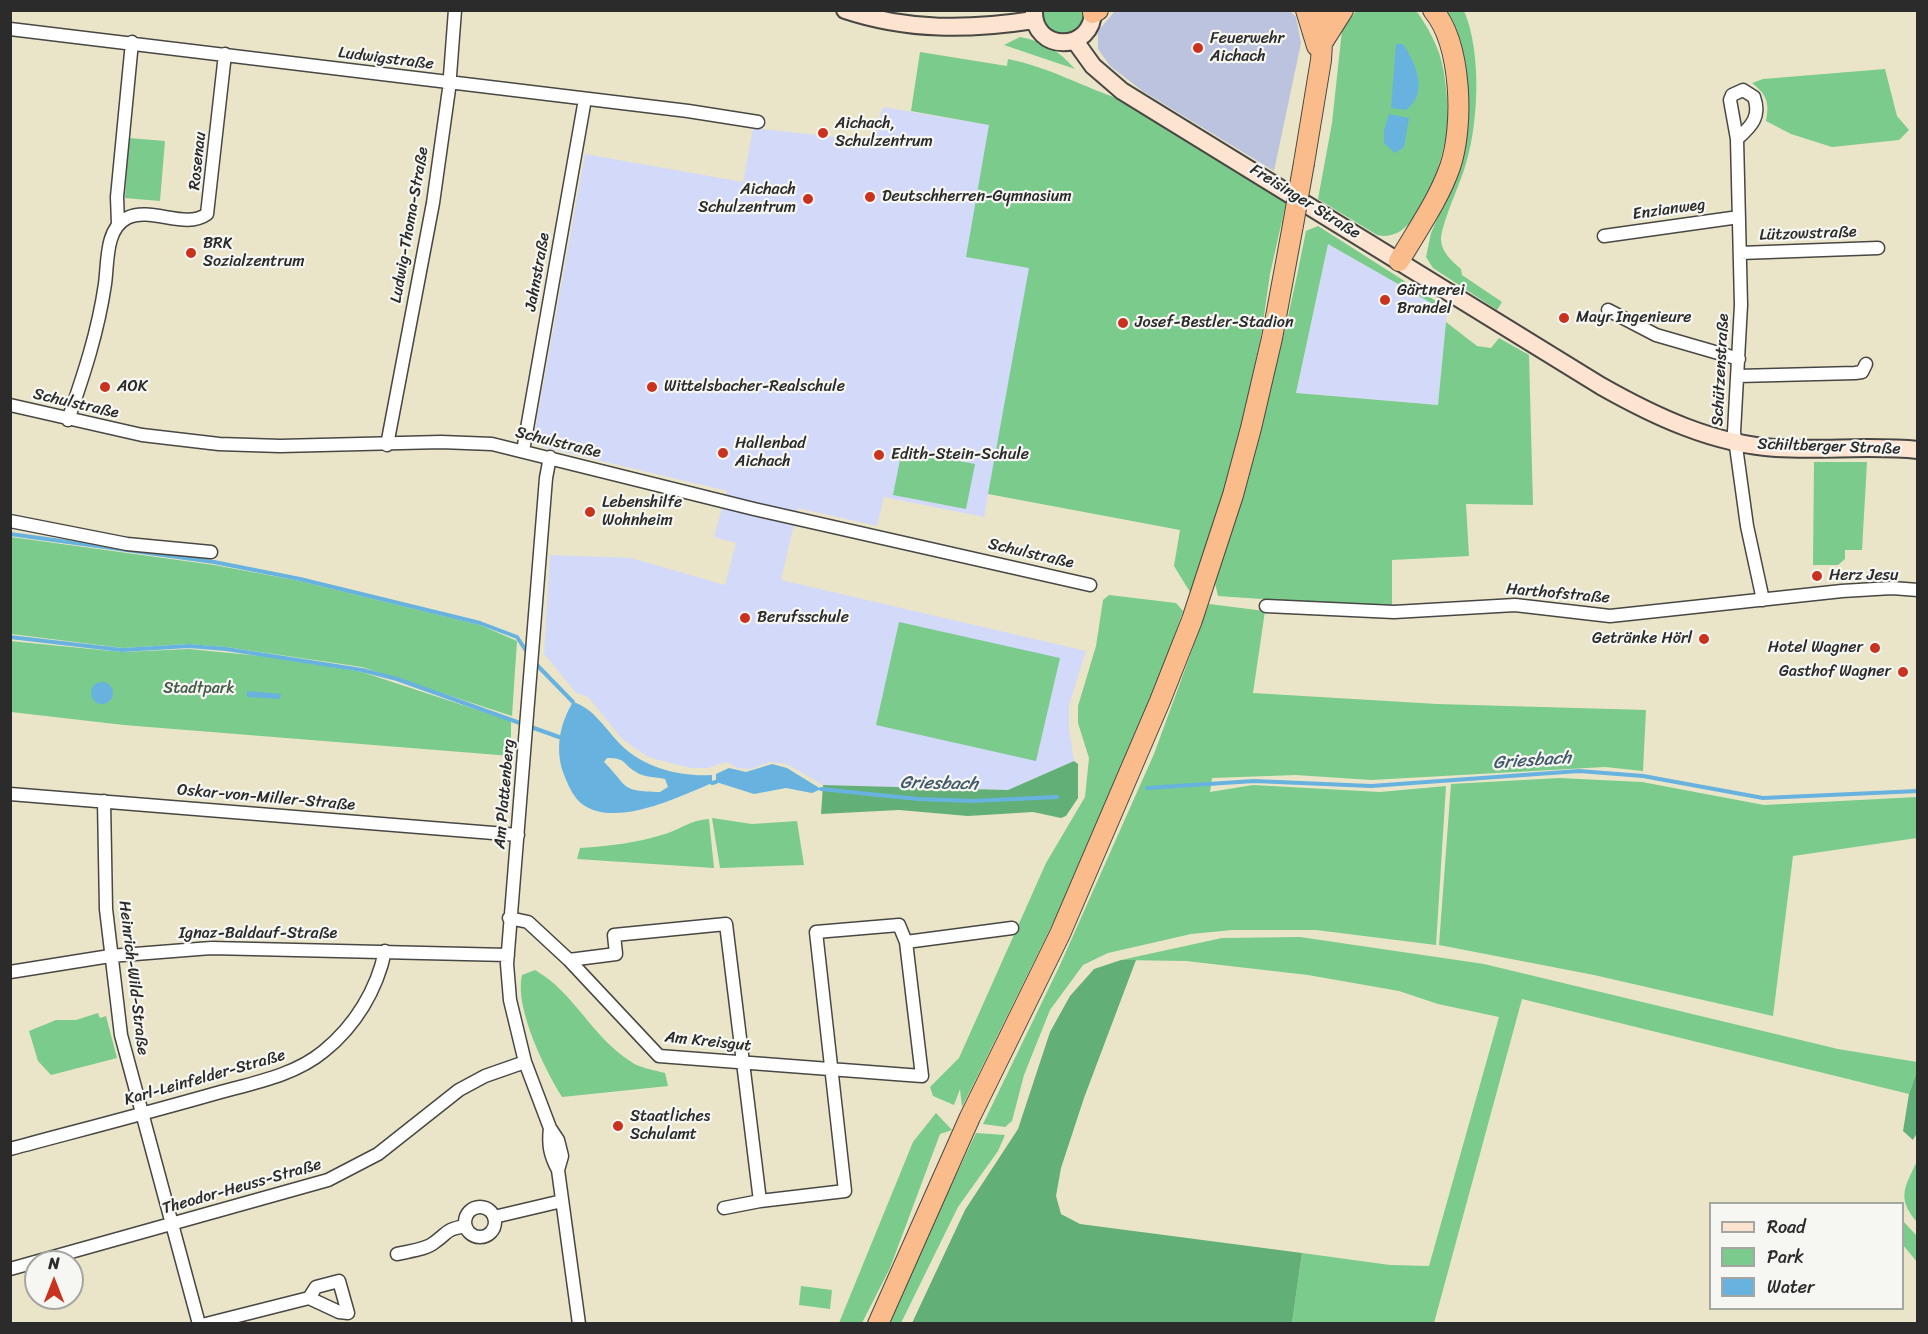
<!DOCTYPE html>
<meta charset="utf-8">
<style>
body{margin:0}
#map{position:relative;width:1928px;height:1334px;overflow:hidden;background:#eae5c8;font-family:Sriracha,sans-serif}
canvas{display:block}
.frame{position:absolute;inset:0;border:12px solid #2b2b2b;pointer-events:none}
.legend{position:absolute;left:1709px;top:1202px;width:195px;height:108px;box-sizing:border-box;background:#f6f6f2;border:2px solid #a5a5a2;margin:0;padding:8px 10px;list-style:none;font-size:18px;color:#2b2b2b}
.legend li{display:flex;align-items:center;gap:12px;height:30px}
.legend b{width:30px;border:2px solid #a5a5a2}
.north{position:absolute;left:24px;top:1250px;width:60px;height:60px;box-sizing:border-box;background:#f6f6f2;border:2px solid #a5a5a2;border-radius:50%;rotate:0deg;font-size:16px;font-weight:700;line-height:24px;text-align:center;color:#2b2b2b}
.north::after{content:'';display:block;margin:auto;width:21px;height:27px;background:#c8321e;clip-path:polygon(50% 0,100% 100%,50% 72%,0 100%)}
</style>
<div id="map">
<canvas width="1928" height="1334"></canvas>
<div class="frame"></div>
<ul class="legend">
<li><b style="height:8px;background:#fde4d1"></b>Road</li>
<li><b style="height:16px;background:#7acb8c"></b>Park</li>
<li><b style="height:16px;background:#68b2e0"></b>Water</li>
</ul>
<div class="north">N</div>
</div>
<script>
const context = document.querySelector('canvas').getContext('2d');
context.lineJoin = 'round';
function fill(path, color) { context.fillStyle = color; context.fill(path, 'evenodd'); }
function stroke(path, color, width, dash) { context.strokeStyle = color; context.lineWidth = width; context.lineCap = dash ? 'butt' : 'round'; context.setLineDash(dash || []); context.stroke(path); }
function write(font, color, halo, rows, align = 'center') {
  context.font = font + ' Sriracha,sans-serif'; context.lineWidth = 4.5; context.setLineDash([]); context.textBaseline = 'middle'; context.strokeStyle = halo; context.fillStyle = color; for (const [text, x, y, turn = 0] of rows) {
    context.save(); context.translate(x, y); context.rotate((+turn || 0) * Math.PI / 180); context.textAlign = isNaN(turn) ? turn : align; if (halo) context.strokeText(text, 0, 0); context.fillText(text, 0, 0); context.restore();
  }
}
fill(new Path2D(`
 M883 107 990 125 967 256 1030 268 984 517 884 497 877 526 798 508 781 580 1086 651 1069 705V729L1074 761 1008 790 823 785 787 764 770 762 751 769 738 768 726 762 708 768H690L648 757 622 739 588 697 576 693 544 654 550 555 631 558 725 585 736 543 714 537 727 491 543 447 535 430 585 154 743 182 753 128 871 141Z
 M1328 244 1447 312 1438 405 1296 393Z`), '#d3d9f9');
fill(new Path2D(`
 M1115 11H1290L1296 17 1301 43 1274 171 1144 92 1110 66 1098 49V31Z`), '#bcc3de');
fill(new Path2D(`
 M1042 10 1085 11C1081 43 1046 42 1042 10Z
 M1356 11H1414L1418 13C1432 34 1443 55 1445 81 1447 96 1449 116 1447 131 1442 162 1419 246 1377 235L1318 199 1332 123 1342 30Z
 M1443 11H1464C1482 52 1479 127 1464 170 1459 186 1441 225 1441 240 1442 253 1452 261 1461 269L1462 275 1502 302 1497 310 1433 268 1426 257 1431 233 1455 178 1464 137 1466 63Z
 M1020 37C1045 42 1059 51 1075 69L1004 45Z
 M920 52 1007 66 1008 59C1049 67 1083 87 1122 100L1286 203 1270 274 1261 336 1228 487 1202 569 1190 592 1174 566 1180 530 988 494 1029 268 966 257 989 125 911 111Z
 M1885 69 1897 116 1909 130 1899 140 1832 147 1791 134 1766 121C1770 102 1766 94 1752 83L1763 79Z
 M129 138 165 141 160 201 125 198Z
 M1318 226 1447 308V312L1328 244 1296 393 1438 405 1446 322 1477 346 1491 348 1499 338 1529 355 1533 505 1466 504 1469 556 1392 560V608L1218 596 1215 583C1252 467 1283 350 1306 231Z
 M902 450 975 464 966 509 893 495Z
 M1814 462H1867L1862 550H1845V559L1838 565H1813Z
 M11 537 214 565 300 581 480 625 517 641 512 716 362 667 226 647 188 644 123 648 11 634Z
 M1109 595 1176 603 1183 611 1140 734 1091 846 962 1107 960 1089 954 1105 933 1096 930 1087 959 1058 1046 863 1085 797 1089 758 1078 723V706L1096 646 1103 600Z
 M1209 604 1265 611 1253 693 1437 704 1646 710 1643 771 1605 767 1371 780 1296 775 1212 778 1210 792 1253 785 1380 792 1446 786 1436 945 1316 930H1232L1191 934 1108 953 1083 965 1050 1010 1024 1075 1012 1121 1005 1127 983 1124 1060 965 1154 754Z
 M899 622 1060 658 1036 761 876 725Z
 M10 641 122 652 189 649 271 657 362 672 511 721V756L124 725 11 712Z
 M1559 778 1642 782 1764 805 1917 797V838L1793 856 1773 1016 1594 975 1439 945 1451 784Z
 M712 818 752 824 797 821 804 865 720 868Z
 M709 819 714 868 577 859 580 848C610 846 637 843 665 834 681 829 691 820 709 819Z
 M1300 937 1484 964 1838 1049 1917 1062V1071L1909 1094 1522 999 1434 1323H1292L1302 1253 1390 1265 1429 1266 1499 1017 1438 1004 1399 991 1308 975 1186 961 1121 960 1222 938Z
 M535 970C574 992 592 1037 630 1061 639 1068 654 1070 665 1073L668 1086 562 1097C545 1070 514 1007 522 975Z
 M98 1013 100 1018 106 1016 117 1058 51 1075 38 1061 29 1031 56 1020H76Z
 M936 1113 952 1130 940 1134 890 1268 862 1323H839L913 1142Z
 M976 1133 1005 1135 998 1151 958 1207 901 1323 886 1324Z
 M1917 1161V1222C1896 1198 1905 1187 1917 1161Z
 M1902 1220 1917 1236V1262L1903 1245Z
 M801 1286 832 1290 830 1309 799 1305Z`), '#7acb8c');
fill(new Path2D(`
 M1074 761 1078 764V798L1066 816 1061 818 1033 812 968 816 899 810 821 814 823 785 1008 790Z
 M1121 960H1136L1084 1098 1061 1168 1056 1196 1061 1214 1080 1224 1302 1253 1292 1323H912L965 1210 1018 1129 1050 1032 1070 996 1094 969Z
 M1917 1071V1133L1913 1140 1903 1131 1909 1094Z`), '#63af78');
fill(new Path2D(`
 M1396 44H1403C1416 64 1429 93 1406 110L1391 108Z
 M1389 114 1409 118 1404 147 1395 153 1384 143V130Z
 M91 693a11 11 0 1 1 22 0a11 11 0 1 1-22 0Z
 M247 691 281 694 280 699 247 697Z
 M573 702C594 708 606 730 621 745 644 768 681 777 712 775V783C681 796 619 827 585 806 574 800 567 783 563 772 555 748 560 723 573 702ZM607 758C627 758 622 764 636 772 643 777 656 777 665 779L668 787 660 792C619 791 629 787 604 762Z
 M772 764 787 768 821 789 812 793 786 788 754 794 716 782V774L729 768 746 772Z`), '#68b2e0');
stroke(new Path2D(`
 M10 534 214 562 300 579 480 623 517 637 529 655
 M10 637 122 650 189 646 226 649 362 670 397 679 559 737
 M533 661 573 702
 M712 783 716 782
 M1147 788 1254 781 1371 786 1579 771 1643 776 1763 798 1918 791
 M821 789 918 799 973 801 1057 797`), '#68b2e0', 4);
const minor = new Path2D(`
 M10 29 688 111 758 122
 M1737 139C1752 126 1761 116 1754 97L1743 90 1732 95 1730 100 1737 139 1741 305 1734 432 1747 526 1763 600
 M118 224 117 197 132 42
 M1604 236 1739 217
 M1740 253 1878 248
 M1608 310 1656 335 1739 359
 M1738 376 1855 373 1862 372 1866 364
 M10 405 142 435 219 444 280 446 441 442 492 444 754 509 1090 585
 M68 420C84 374 98 332 105 284 108 263 105 229 127 218 151 206 185 230 207 214L225 54
 M387 445 433 203 449 89 455 10
 M523 451 585 99
 M550 457 546 478 507 964 510 1000 525 1062 550 1128 558 1140 562 1156 558 1170
 M10 521 127 544 211 552
 M1266 606 1394 612 1515 605 1610 616 1842 591 1892 588 1918 590
 M10 794 518 835
 M104 801 106 909 121 1035 199 1324
 M509 918 528 922 569 960 659 1056C746 1063 834 1070 922 1076L906 942 899 925 816 932 845 1191 760 1201 726 924 614 935 616 954 569 960
 M906 942 1012 928
 M10 972 110 956 211 948 508 955
 M550 1128C548 1145 550 1155 558 1170L579 1324
 M10 1149C77 1131 143 1114 210 1095 248 1084 293 1077 324 1051 355 1026 377 990 385 951
 M465 1222a15 15 0 1 1 30 0a15 15 0 1 1-30 0Z
 M724 1208 760 1201
 M494 1217 562 1201
 M397 1254C408 1251 426 1250 435 1242 450 1231 445 1230 465 1226
 M10 1269 328 1180 378 1154 459 1090 485 1076 525 1062
 M206 1324 309 1298 339 1312 348 1313 339 1281 316 1287 309 1298`);
const secondary = new Path2D(`
 M845 10C908 31 969 30 1034 20
 M1034 10C1032 53 1094 53 1093 10
 M1075 41 1093 66 1122 91 1601 386C1654 416 1713 444 1776 448 1823 451 1870 445 1918 450`);
const trunk = new Path2D(`
 M1306 10 1317 46
 M1093 13 1098 10
 M1324 40 1343 10
 M1304 163 1321 60 1324 10
 M1399 261C1417 230 1438 201 1450 167 1464 126 1462 45 1433 10
 M878 1324 970 1117 1060 934 1160 701 1192 620 1233 495 1251 428 1272 338 1293 225`);
stroke(minor, '#484743', 15);
stroke(secondary, '#484743', 20);
stroke(trunk, '#484743', 22);
stroke(minor, '#fff', 12);
stroke(secondary, '#fde4d1', 16);
stroke(trunk, '#fabc8b', 20);
const trunkBridge = new Path2D(`
 M1293 225 1304 163`);
stroke(trunkBridge, '#484743', 22, []);
stroke(trunkBridge, '#fabc8b', 20);
for (const [x, y, r, color] of [
 [1198,48,6,"#c8321e"],
 [823,133,6,"#c8321e"],
 [870,197,6,"#c8321e"],
 [808,199,6,"#c8321e"],
 [191,253,6,"#c8321e"],
 [1385,300,6,"#c8321e"],
 [1564,318,6,"#c8321e"],
 [1123,323,6,"#c8321e"],
 [105,387,6,"#c8321e"],
 [652,387,6,"#c8321e"],
 [723,453,6,"#c8321e"],
 [879,455,6,"#c8321e"],
 [590,512,6,"#c8321e"],
 [1817,576,6,"#c8321e"],
 [745,618,6,"#c8321e"],
 [1704,639,6,"#c8321e"],
 [1875,648,6,"#c8321e"],
 [1903,672,6,"#c8321e"],
 [618,1126,6,"#c8321e"]
]) { const dot = new Path2D(); dot.arc(x, y, r, 0, 2 * Math.PI); context.fillStyle = color; context.fill(dot); stroke(dot, '#f6f6f2', 2); }
write('16px', '#2b2b2b', '#f6f6f2', [
 ["Feuerwehr",1210,39],
 ["Aichach",1210,57],
 ["Aichach,",835,124],
 ["Schulzentrum",835,142],
 ["Aichach",796,190,"right"],
 ["Schulzentrum",796,208,"right"],
 ["Deutschherren-Gymnasium",882,197],
 ["BRK",203,244],
 ["Sozialzentrum",203,262],
 ["Gärtnerei",1397,291],
 ["Brandel",1397,309],
 ["Mayr Ingenieure",1576,318],
 ["Josef-Bestler-Stadion",1135,323],
 ["AOK",117,387],
 ["Wittelsbacher-Realschule",664,387],
 ["Hallenbad",735,444],
 ["Aichach",735,462],
 ["Edith-Stein-Schule",891,455],
 ["Lebenshilfe",602,503],
 ["Wohnheim",602,521],
 ["Herz Jesu",1829,576],
 ["Berufsschule",757,618],
 ["Getränke Hörl",1692,639,"right"],
 ["Hotel Wagner",1863,648,"right"],
 ["Gasthof Wagner",1891,672,"right"],
 ["Staatliches",630,1117],
 ["Schulamt",630,1135]
], 'left');
write('16px', '#2b2b2b', '#f6f6f2', [
 ["Ludwigstraße",386,59,7],
 ["Rosenau",198,161,-84],
 ["Freisinger Straße",1305,202,32],
 ["Enzianweg",1669,210,-8],
 ["Ludwig-Thoma-Straße",410,225,-80],
 ["Lützowstraße",1808,234,-2],
 ["Jahnstraße",538,272,-80],
 ["Schützenstraße",1721,370,-87],
 ["Schulstraße",76,404,13],
 ["Schulstraße",558,443,14],
 ["Schiltberger Straße",1829,447,2],
 ["Schulstraße",1031,554,13],
 ["Harthofstraße",1558,594,5],
 ["Am Plattenberg",505,794,-85],
 ["Oskar-von-Miller-Straße",266,798,5],
 ["Ignaz-Baldauf-Straße",258,934],
 ["Heinrich-Wild-Straße",133,978,83],
 ["Am Kreisgut",708,1042,6],
 ["Karl-Leinfelder-Straße",205,1078,-16],
 ["Theodor-Heuss-Straße",242,1187,-16]
]);
write('16px', '#435b48', '#f6f6f2', [
 ["Stadtpark",199,689]
]);
write('italic 18px', '#405a6a', '#f6f6f2', [
 ["Griesbach",1532,761,-4],
 ["Griesbach",939,784,1]
]);
</script>
